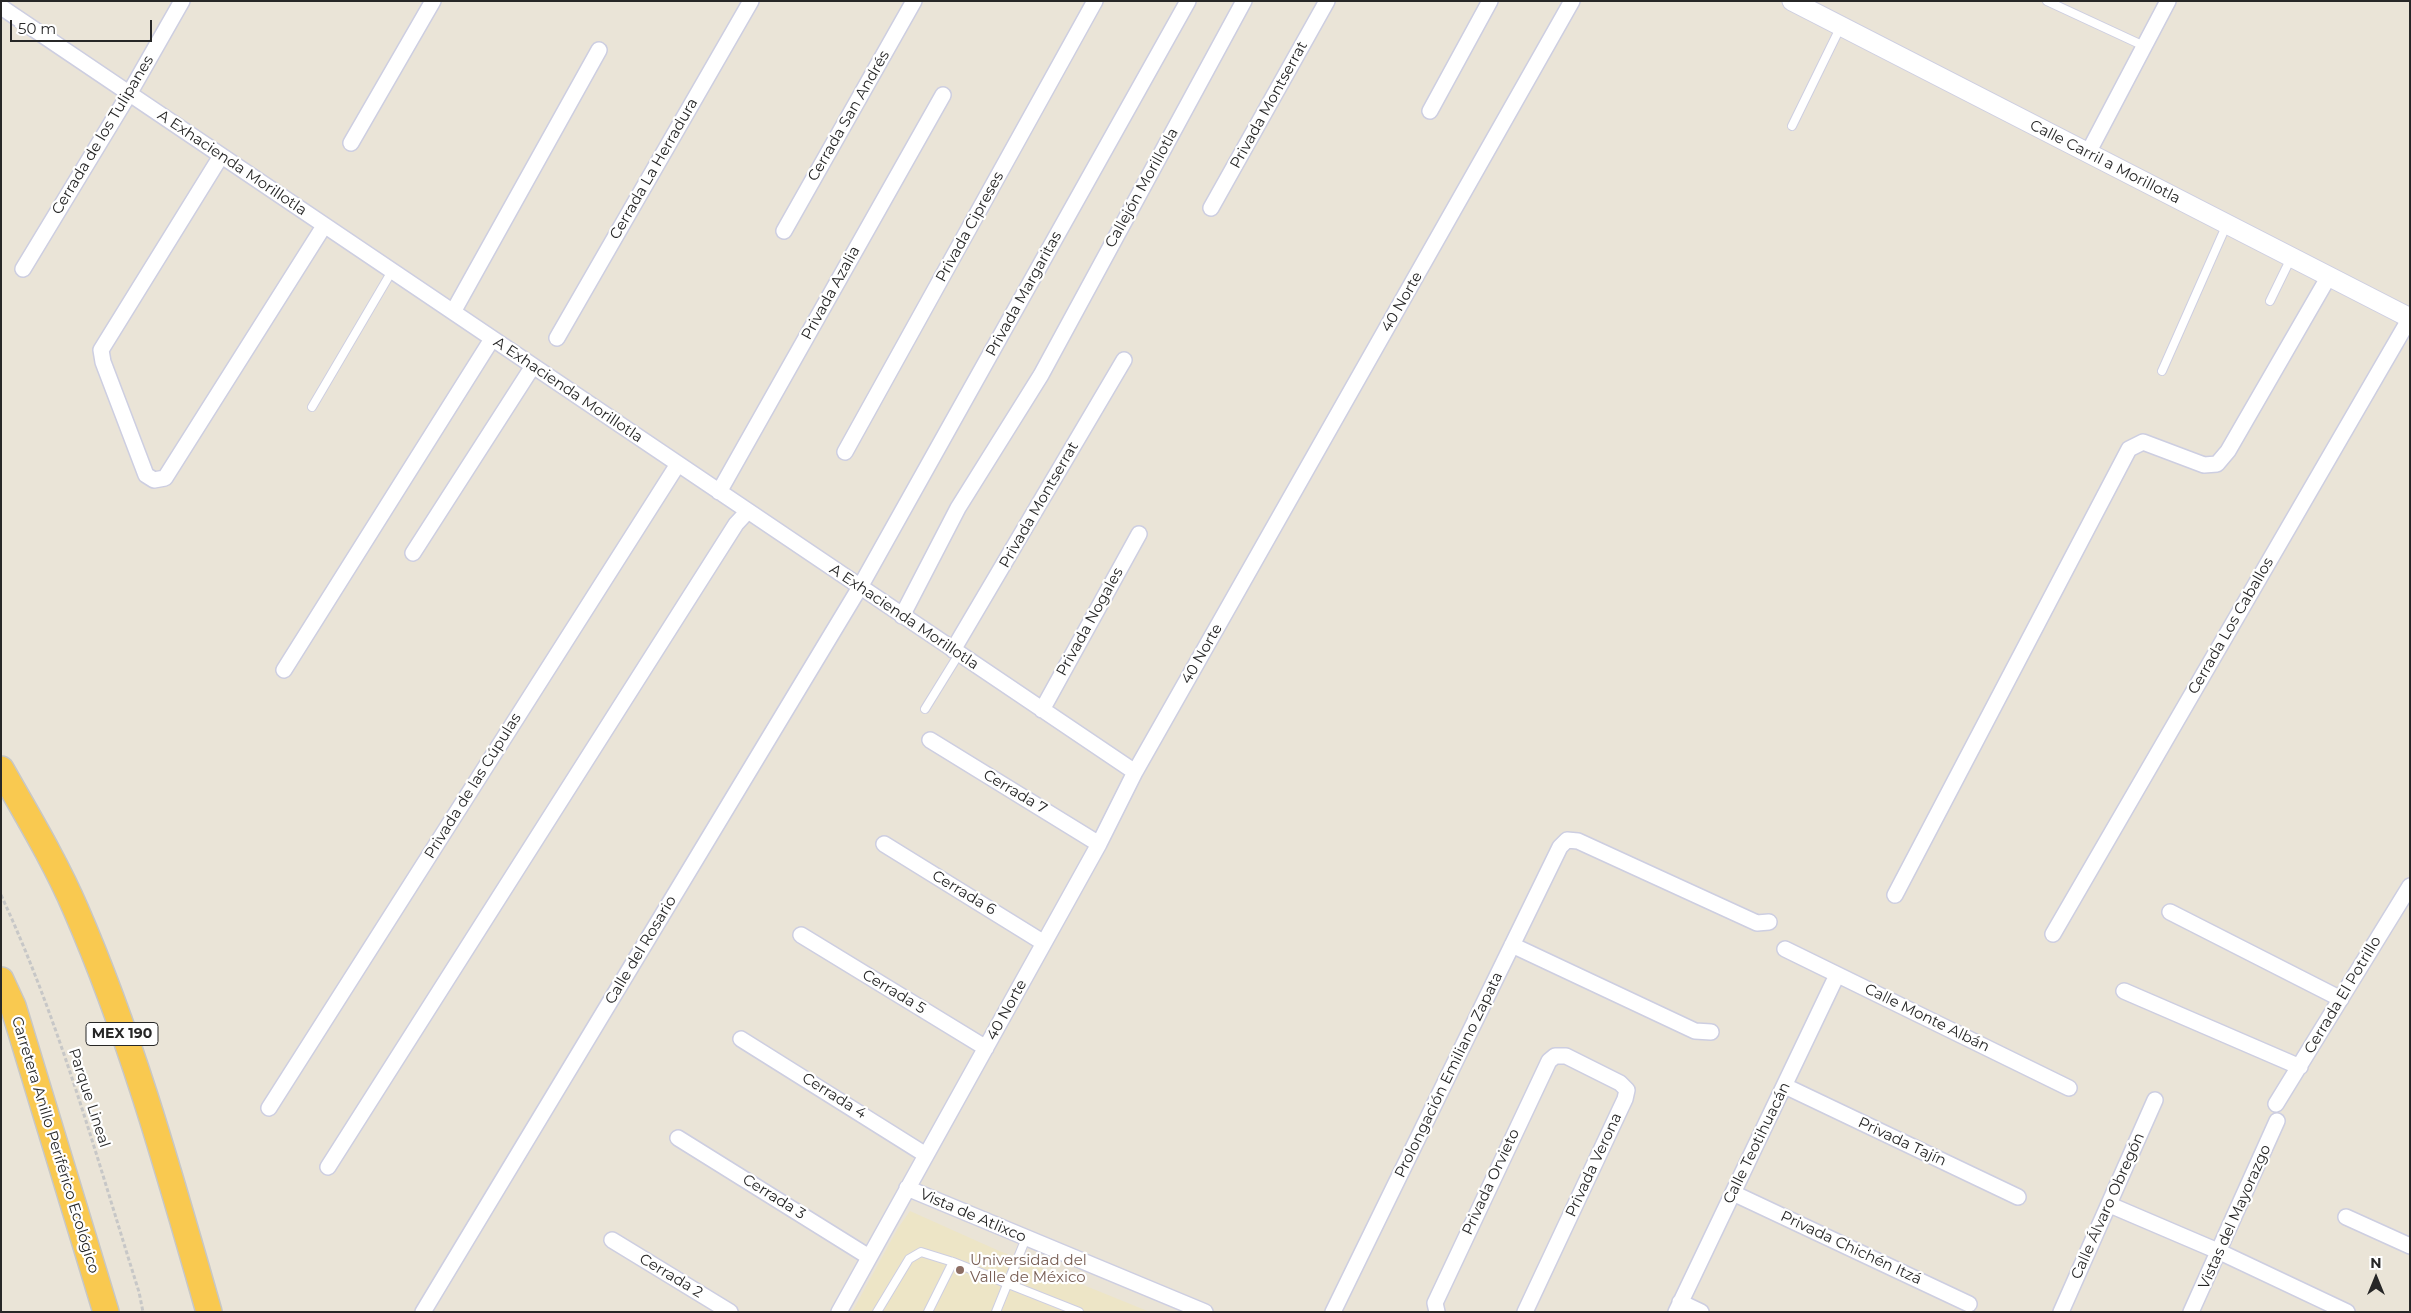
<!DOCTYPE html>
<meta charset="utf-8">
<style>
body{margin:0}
#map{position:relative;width:2411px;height:1313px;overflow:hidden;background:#eae4d7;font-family:Montserrat,sans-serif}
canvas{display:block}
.frame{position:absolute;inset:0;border:2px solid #272727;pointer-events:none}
.north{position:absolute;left:2351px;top:1253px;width:50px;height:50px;-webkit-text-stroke:4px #fff;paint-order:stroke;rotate:0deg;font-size:14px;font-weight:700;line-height:20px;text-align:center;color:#272727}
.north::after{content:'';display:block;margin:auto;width:18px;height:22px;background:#272727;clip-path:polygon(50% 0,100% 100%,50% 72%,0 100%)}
.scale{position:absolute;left:10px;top:20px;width:142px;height:22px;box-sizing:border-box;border:2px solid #272727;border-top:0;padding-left:6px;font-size:15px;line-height:18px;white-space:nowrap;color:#272727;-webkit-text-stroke:4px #fff;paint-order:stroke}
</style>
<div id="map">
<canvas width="2411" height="1313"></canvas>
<div class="frame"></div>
<div class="north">N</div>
<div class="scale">50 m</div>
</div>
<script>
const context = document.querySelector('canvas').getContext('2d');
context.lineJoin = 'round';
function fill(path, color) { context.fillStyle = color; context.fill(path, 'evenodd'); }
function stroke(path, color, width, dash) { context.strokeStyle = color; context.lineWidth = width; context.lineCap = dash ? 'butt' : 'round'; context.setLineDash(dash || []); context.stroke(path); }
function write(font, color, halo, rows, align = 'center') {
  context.font = font + ' Montserrat,sans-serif'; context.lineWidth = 4.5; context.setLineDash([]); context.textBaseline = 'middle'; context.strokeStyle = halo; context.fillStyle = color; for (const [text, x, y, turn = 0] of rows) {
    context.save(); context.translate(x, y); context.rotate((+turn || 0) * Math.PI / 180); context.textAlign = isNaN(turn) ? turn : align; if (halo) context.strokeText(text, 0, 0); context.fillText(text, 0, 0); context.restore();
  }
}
fill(new Path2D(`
 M910 1211 997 1250 1150 1312H852L898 1228Z`), '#ede5c6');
const service = new Path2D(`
 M2047 1 2144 46
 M1792 126 1841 26
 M2270 301 2291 258
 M2162 371 2227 224
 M312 407 392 271
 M925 709 959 654
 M877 1312 909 1259 921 1252 953 1262 1079 1312
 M928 1312 953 1262
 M996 1312 1026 1238`);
const minor = new Path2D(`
 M1 7 1135 772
 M1430 111 1490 1
 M351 143 433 1
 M2088 153 2168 1
 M221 156 101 350 103 362 146 475 154 480 165 478 324 226
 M1211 208 1327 1
 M784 231 914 1
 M23 269 129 94 182 1
 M453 312 599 50
 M557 338 751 1
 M845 452 1095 1
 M719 492 943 95
 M413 553 533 366
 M902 616 958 508 1041 375 1244 1
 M953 650 1124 360
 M284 670 492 339
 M1042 710 1139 534
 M930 740 1099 844
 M884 844 1044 943
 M1895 895 2129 449 2143 442 2204 465 2217 464 2228 451 2329 276
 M2170 912 2341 999
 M2053 934 2410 318
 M801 935 986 1048
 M1512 945 1695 1031 1711 1032
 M1785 949 2069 1088
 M2124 991 2300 1067
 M741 1039 926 1155
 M1785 1086 2018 1197
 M2276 1104 2410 886
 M269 1108 678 464
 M678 1138 869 1257
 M328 1167 736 524 748 511
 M907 1188 1205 1312
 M1733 1193 1969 1304
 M2110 1205 2220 1252 2347 1312
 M2346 1217 2410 1246
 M612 1240 730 1312
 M1680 1302 1701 1312
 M423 1312 860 587 1188 1
 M839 1312 1099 844 1135 772 1572 1
 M1333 1312 1560 847 1567 840 1578 841 1757 923 1769 922
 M1437 1312 1435 1303 1549 1061 1555 1056H1566L1620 1083 1627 1090 1625 1099 1525 1312
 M1676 1312 1837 975
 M2061 1312 2155 1100
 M2191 1312 2277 1121`);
const tertiary = new Path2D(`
 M1792 1 2410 318`);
const trunk = new Path2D(`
 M1 769C27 815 55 861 76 910 132 1039 170 1176 209 1312
 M1 980 13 1006 106 1312`);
stroke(service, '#cdcee1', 10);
stroke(minor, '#cdcee1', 18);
stroke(tertiary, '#cdcee1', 21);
stroke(trunk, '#c7c7c7', 28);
stroke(new Path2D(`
 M1 895C60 1022 97 1159 139 1292L143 1312`), '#c7c7c7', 3, [4, 2.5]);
stroke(service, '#fff', 8);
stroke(minor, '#fff', 15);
stroke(tertiary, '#fff', 19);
stroke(trunk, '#f9c950', 25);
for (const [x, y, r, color] of [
 [960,1270,5,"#8d6e63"]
]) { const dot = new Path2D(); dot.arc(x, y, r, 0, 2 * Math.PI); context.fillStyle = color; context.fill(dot); stroke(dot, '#fff', 2); }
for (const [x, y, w] of [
 [122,1034,72]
]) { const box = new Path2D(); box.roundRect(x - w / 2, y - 11.5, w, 23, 4); context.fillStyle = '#fff'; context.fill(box); stroke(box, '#272727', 1); }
write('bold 14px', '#272727', null, [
 ["MEX 190",122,1034]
]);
write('15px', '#272727', '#fff', [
 ["Privada Montserrat",1269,105,-61],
 ["Cerrada San Andrés",849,116,-60],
 ["Cerrada de los Tulipanes",103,135,-59],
 ["Calle Carril a Morillotla",2105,162,27],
 ["A Exhacienda Morillotla",232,163,34],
 ["Cerrada La Herradura",654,169,-60],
 ["Callejón Morillotla",1142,188,-61],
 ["Privada Cipreses",970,227,-61],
 ["Privada Azalia",831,293,-61],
 ["Privada Margaritas",1024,294,-61],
 ["40 Norte",1402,302,-60],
 ["A Exhacienda Morillotla",568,390,34],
 ["Privada Montserrat",1039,505,-60],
 ["A Exhacienda Morillotla",904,617,34],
 ["Privada Nogales",1090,622,-61],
 ["Cerrada Los Caballos",2231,626,-60],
 ["40 Norte",1202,654,-60],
 ["Privada de las Cúpulas",473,786,-58],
 ["Cerrada 7",1015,792,31],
 ["Cerrada 6",964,893,31],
 ["Calle del Rosario",641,950,-59],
 ["Cerrada 5",894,992,31],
 ["Cerrada El Potrillo",2343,995,-59],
 ["40 Norte",1007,1010,-61],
 ["Calle Monte Albán",1927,1018,26],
 ["Prolongación Emiliano Zapata",1449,1075,-64],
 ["Cerrada 4",834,1096,32],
 ["Parque Lineal",89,1098,72],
 ["Privada Tajín",1902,1142,25],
 ["Calle Teotihuacán",1757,1143,-64],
 ["Carretera Anillo Periférico Ecológico",55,1145,73],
 ["Privada Verona",1594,1165,-65],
 ["Privada Orvieto",1491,1182,-65],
 ["Cerrada 3",774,1197,32],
 ["Calle Álvaro Obregón",2108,1206,-66],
 ["Vista de Atlixco",973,1216,23],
 ["Vistas del Mayorazgo",2235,1217,-66],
 ["Privada Chichén Itzá",1851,1248,25],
 ["Cerrada 2",671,1276,31]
]);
write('15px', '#785e54', '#fff', [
 ["Universidad del",970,1261],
 ["Valle de México",970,1278]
], 'left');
</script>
